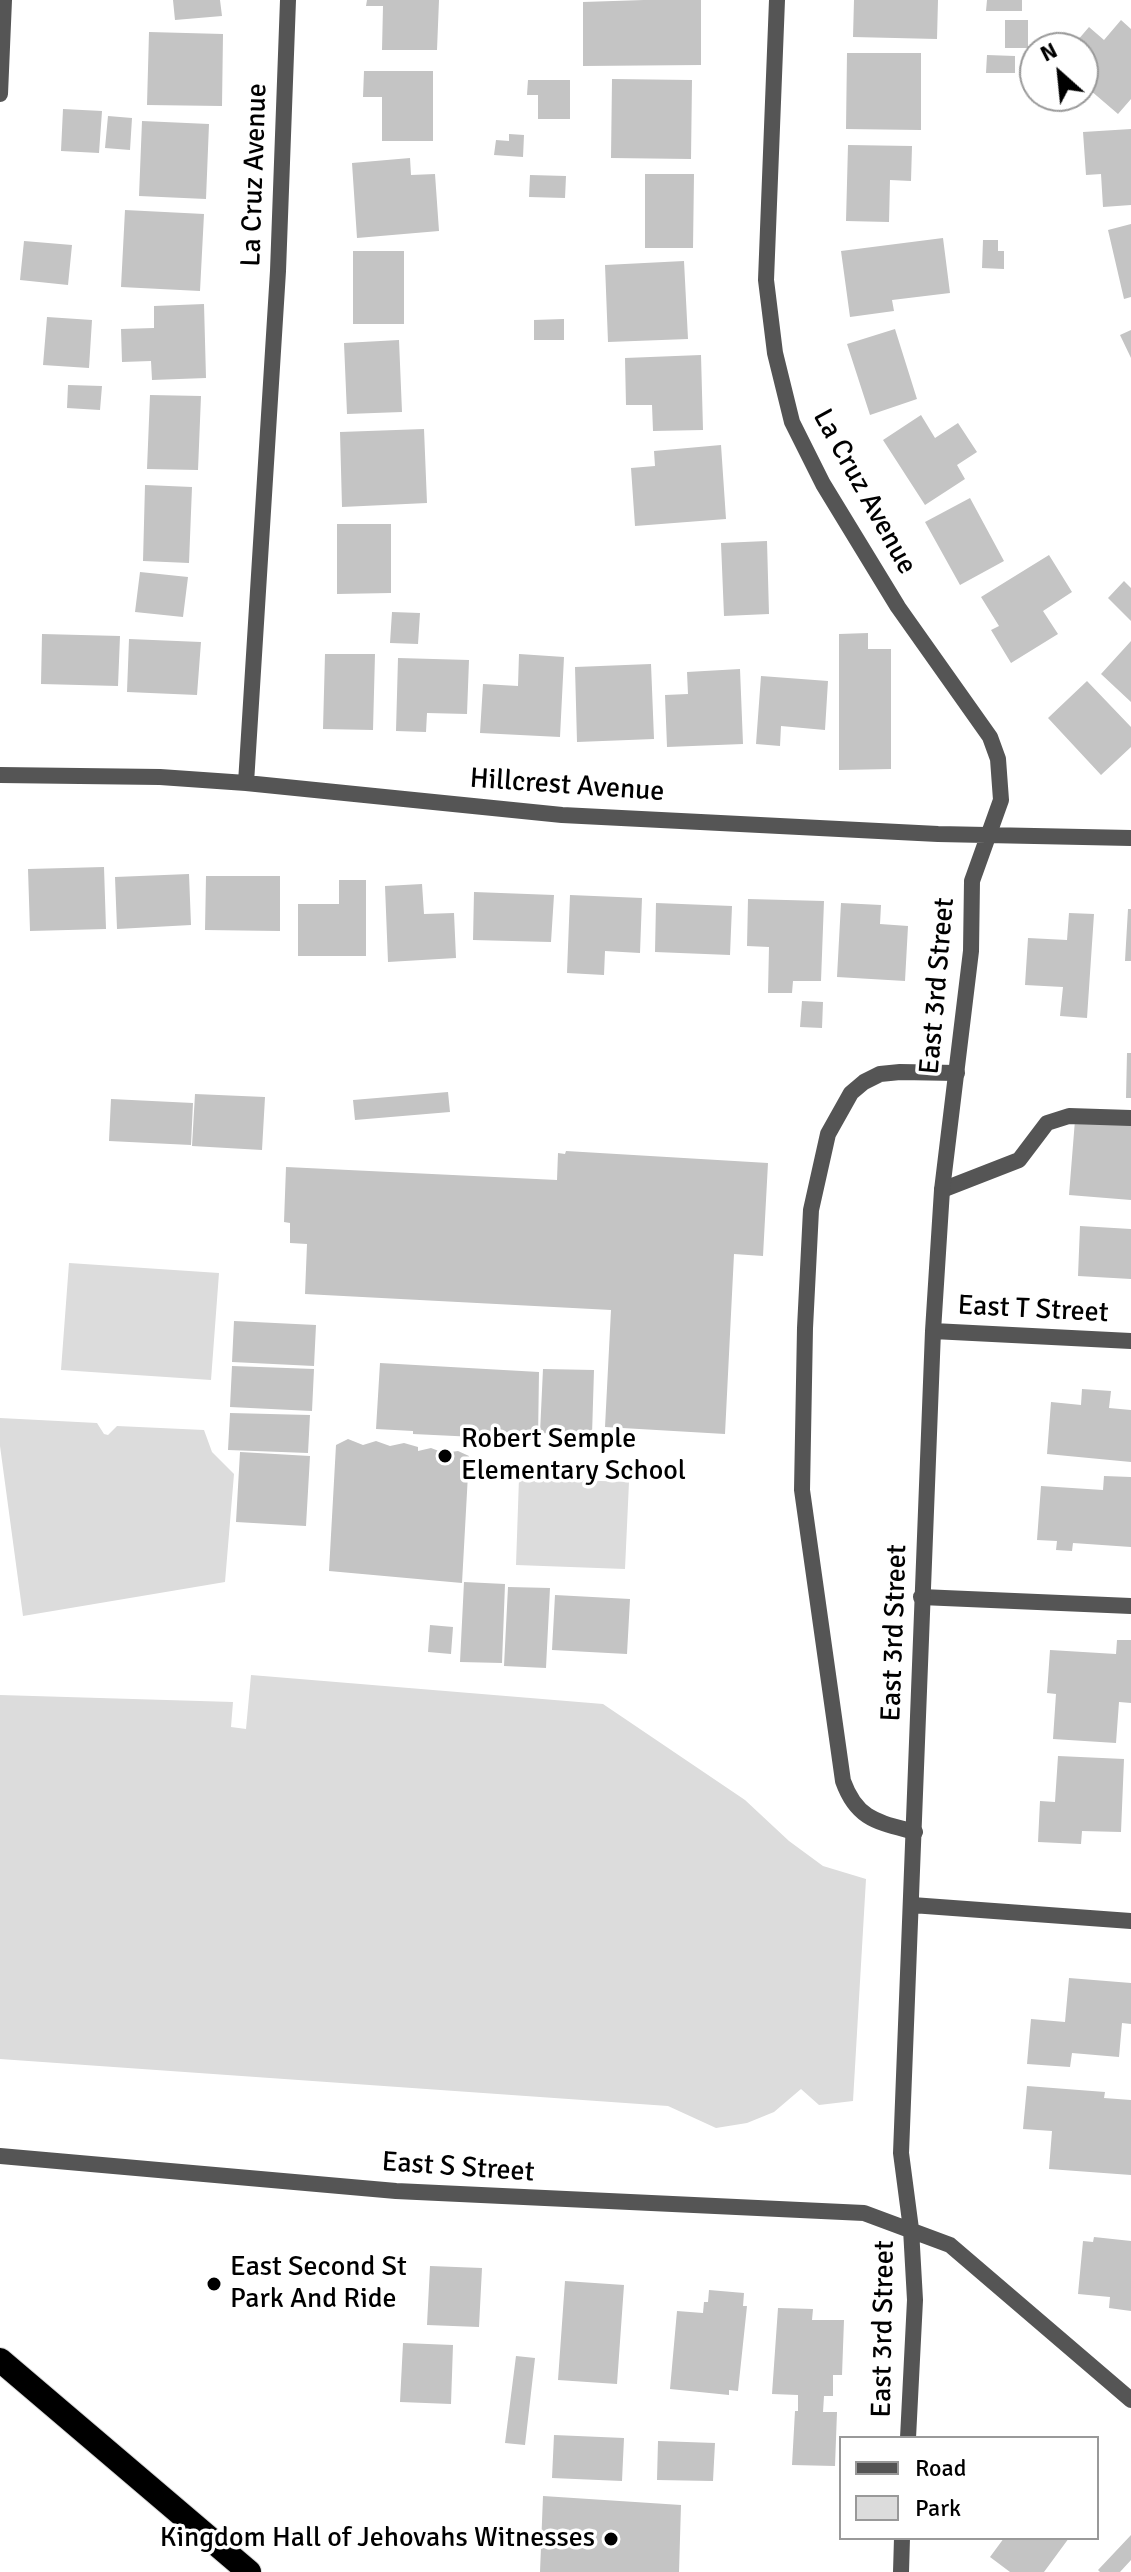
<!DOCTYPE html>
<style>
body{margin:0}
#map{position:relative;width:1131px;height:2572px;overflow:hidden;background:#fff;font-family:Signika,sans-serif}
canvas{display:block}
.legend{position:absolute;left:839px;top:2436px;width:260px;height:104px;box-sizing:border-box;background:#fff;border:2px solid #999;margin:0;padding:10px 14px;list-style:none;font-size:24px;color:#000}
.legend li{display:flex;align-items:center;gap:16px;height:40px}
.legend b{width:40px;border:2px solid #999}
.north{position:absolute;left:1019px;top:32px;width:80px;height:80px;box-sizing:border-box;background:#fff;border:2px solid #999;border-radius:50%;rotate:333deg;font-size:22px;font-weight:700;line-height:32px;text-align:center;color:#000}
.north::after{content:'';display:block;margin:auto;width:28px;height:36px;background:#000;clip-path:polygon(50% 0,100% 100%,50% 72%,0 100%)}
</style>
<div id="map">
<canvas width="1131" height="2572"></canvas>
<ul class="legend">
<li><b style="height:10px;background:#555"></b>Road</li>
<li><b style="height:22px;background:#dcdcdc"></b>Park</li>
</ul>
<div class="north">N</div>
</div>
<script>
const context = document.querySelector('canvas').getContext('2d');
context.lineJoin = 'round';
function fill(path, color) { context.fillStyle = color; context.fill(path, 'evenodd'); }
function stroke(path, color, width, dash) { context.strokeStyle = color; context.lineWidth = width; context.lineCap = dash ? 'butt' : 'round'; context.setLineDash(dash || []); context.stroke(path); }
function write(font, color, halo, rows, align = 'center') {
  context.font = font + ' Signika,sans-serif'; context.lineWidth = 7; context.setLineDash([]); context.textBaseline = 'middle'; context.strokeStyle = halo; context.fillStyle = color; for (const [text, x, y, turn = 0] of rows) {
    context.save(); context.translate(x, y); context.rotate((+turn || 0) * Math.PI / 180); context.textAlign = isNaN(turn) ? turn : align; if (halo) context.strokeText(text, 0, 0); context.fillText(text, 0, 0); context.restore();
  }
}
fill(new Path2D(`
 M69 1263 219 1273 211 1380 61 1370Z
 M0 1418 97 1423 104 1434 108 1435 117 1426 204 1430 212 1452 234 1474 225 1582 23 1616 0 1446Z
 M519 1478 629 1482 625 1569 516 1565Z
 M251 1675 603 1704 745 1800 789 1841 823 1866 866 1879 853 2101 819 2105 801 2089 774 2112 747 2123 716 2128 668 2106 0 2059V1695L233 1702 231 1727 246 1729Z`), '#dcdcdc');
fill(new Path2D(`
 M173 0H220L222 16 175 20Z
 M367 0H439L437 50H382L383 6H366Z
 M644 0H701V65L583 66V2Z
 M854 0H938L937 39 853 37Z
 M987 0H1022V11H986Z
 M1005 20H1028V48H1005Z
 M1121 20 1131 29V99L1118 114 1083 84V48H1071L1089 27 1104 40Z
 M149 32 223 34 222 106 147 105Z
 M847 53H921V130L846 129Z
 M987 55 1015 56V73H986Z
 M364 71H433V141H382V97H363Z
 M612 79 692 80 691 159 611 158Z
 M528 80H570V119H538V95H527Z
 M63 109 102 111 99 153 61 151Z
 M108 116 132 118 130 150 105 148Z
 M142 121 209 124 206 199 139 196Z
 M1131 129V205L1103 207 1101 174 1086 175 1083 132Z
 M509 134 524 135 523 157 494 155 496 140 509 141Z
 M848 145 912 146 911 181 890 180 889 222 846 221Z
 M410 158 411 175 435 174 439 231 357 238 352 163Z
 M645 174H694L693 248H645Z
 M530 175 566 176 565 198 529 197Z
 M125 210 204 214 200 291 121 287Z
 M1131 224V297L1124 299 1108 230Z
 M943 238 950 293 892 300 894 311 850 317 841 251Z
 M983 240H998V251H1004V269L982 268Z
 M24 241 72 245 68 285 20 280Z
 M353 251H404V324H353Z
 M684 261 688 339 608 342 605 265Z
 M204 304 206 378 152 380 151 361 122 362 121 329 154 328V306Z
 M47 317 92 320 89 368 43 365Z
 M564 319V340H534V320Z
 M895 329 917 399 870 415 847 344Z
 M1131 330V358L1120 335Z
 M399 340 402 412 347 414 344 343Z
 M701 355 703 430 653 431 652 405H626L625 358Z
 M68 385 102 386 100 410 67 408Z
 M150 395 201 396 198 470 147 469Z
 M921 415 935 438 958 423 977 452 957 465 965 479 925 505 883 440Z
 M424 429 427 503 342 507 340 432Z
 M721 445 726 519 635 526 631 468 655 466 654 451Z
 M145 485 192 487 189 563 143 561Z
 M970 498 1004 561 960 585 925 522Z
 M337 524H391V593L337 594Z
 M767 541 769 614 724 616 721 543Z
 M1049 555 1072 592 1043 611 1058 634 1011 663 991 630 999 626 981 597Z
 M140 572 188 577 183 617 135 612Z
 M1124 581 1131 588V621L1108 598Z
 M392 612 420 613 418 644 390 643Z
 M868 633V649H891V769L839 770V634Z
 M42 634 120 636 118 686 41 684Z
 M129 639 201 642 197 695 127 692Z
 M1131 641V702L1101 674Z
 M325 654H375L373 730 323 729Z
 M519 654 564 657 560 737 480 733 483 684 518 686Z
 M398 658 469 660 467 714 427 713 426 732 396 731Z
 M651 664 654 739 577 742 575 667Z
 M740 669 743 744 667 747 665 695 688 694 687 672Z
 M761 676 828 681 825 730 781 726 780 746 756 744Z
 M1087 681 1131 727V747L1101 775 1048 718Z
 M104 867 106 929 30 931 28 869Z
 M189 874 191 925 117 929 115 877Z
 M206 876H280V931L205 930Z
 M339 880H366V956H298V904H339Z
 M422 884 424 914 454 913 456 958 388 962 385 886Z
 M474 892 554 895 551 942 473 940Z
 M570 895 642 898 640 953 605 951 604 975 567 973Z
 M748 899 824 901 821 981H793L792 993H768L769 947 747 946Z
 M656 903 732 906 730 955 655 952Z
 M841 903 881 905 880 924 908 926 905 981 837 977Z
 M1128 909H1131V961H1125Z
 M1069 913 1094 914 1087 1018 1060 1016 1063 987 1025 985 1028 938 1067 940Z
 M802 1001 823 1002 822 1028 800 1027Z
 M1127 1053H1131V1098H1126Z
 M448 1092 450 1112 355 1120 353 1100Z
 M195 1094 265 1097 262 1150 192 1146Z
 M111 1099 193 1103 191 1145 109 1141Z
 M1075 1120 1131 1123V1200L1069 1195Z
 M566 1151 768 1163 763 1256 734 1254 725 1434 605 1427 611 1310 305 1294 307 1244 290 1243V1223L284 1222 286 1167 557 1180 558 1153 565 1154Z
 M1080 1226 1131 1229V1279L1078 1276Z
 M234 1321 316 1325 314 1366 232 1362Z
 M380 1363 539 1372 538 1440 413 1434V1431L376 1429Z
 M232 1366 314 1369 312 1411 230 1407Z
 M543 1369 594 1370 592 1435 540 1433Z
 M1082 1389 1111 1391 1109 1408 1131 1410V1462L1047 1454 1051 1402 1081 1405Z
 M230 1413 310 1415 308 1453 228 1450Z
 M348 1439 363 1445 376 1441 390 1446 404 1443 418 1447V1451L431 1448 444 1453 458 1451 469 1456 462 1583 329 1571 336 1445Z
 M240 1452 310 1456 306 1526 236 1522Z
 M1104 1476 1131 1477V1547L1073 1543 1072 1551 1056 1550 1057 1541 1037 1540 1041 1486 1103 1490Z
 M464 1582 505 1584 502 1663 460 1662Z
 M508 1587 550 1588 546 1668 504 1666Z
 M555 1595 630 1599 627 1654 552 1650Z
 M430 1625 453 1627 451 1654 428 1652Z
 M1117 1640H1131V1703L1119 1702 1116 1743 1053 1739 1056 1694 1047 1693 1050 1650 1116 1654Z
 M1058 1756 1124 1759 1121 1832 1082 1831 1081 1844 1038 1842 1040 1801 1055 1802Z
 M1069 1978 1131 1983V2024L1122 2023 1119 2057 1072 2053 1070 2067 1027 2064 1031 2019 1065 2022Z
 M1027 2086 1105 2092 1104 2098 1131 2100V2175L1049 2169 1052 2131 1023 2129Z
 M1094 2237 1131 2241V2311L1109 2308 1110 2297 1078 2294 1083 2241 1093 2242Z
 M430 2266 482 2268 479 2327 427 2325Z
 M565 2281 624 2285 617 2384 558 2380Z
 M709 2290 744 2293 743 2306H747L738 2391 729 2390V2395L670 2389 677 2311 703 2313 704 2302H708Z
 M778 2308 813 2309 812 2320H844L842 2375H833V2396H824L823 2412H837L835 2466 792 2465 795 2411H798V2395L772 2394Z
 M403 2343 453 2345 451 2404 400 2402Z
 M516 2356 535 2358 525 2445 505 2443Z
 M554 2435 624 2438 622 2481 552 2478Z
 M658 2441 715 2443 713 2481 657 2480Z
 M543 2496 681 2505 679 2572H540Z
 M1131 2535V2560L1120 2572H1100L1098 2570Z
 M1004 2538H1069L1044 2572H1010L990 2557Z`), '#c4c4c4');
const motorway = new Path2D(`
 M0 2360 249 2572`);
stroke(motorway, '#dbdbdb', 26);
stroke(new Path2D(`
 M942 1190 1019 1160 1047 1123 1069 1116 1131 1118
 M921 1597 1131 1606
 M915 1832C878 1822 857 1820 843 1781L802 1490 805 1328 811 1210 828 1134 851 1093 864 1082 880 1074 900 1072 957 1073`), '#555', 16);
stroke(new Path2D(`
 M777 0 766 280 775 353 792 422 823 484 898 607 990 737 998 759 1001 800 972 881 971 951 942 1190 933 1331 901 2153 911 2229 915 2300 908 2438
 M0 94 4 0
 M0 775 160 777 246 783 562 815 938 834 1131 838
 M246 783 278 271 288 0
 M933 1331 1131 1341
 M912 1905 1131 1921
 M0 2156 396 2191 864 2213 950 2245 1131 2400
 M901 2572 902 2538`), '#555', 16);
stroke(motorway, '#000', 24);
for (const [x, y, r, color] of [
 [445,1456,8,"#000"],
 [214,2284,8,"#000"],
 [611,2539,8,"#000"]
]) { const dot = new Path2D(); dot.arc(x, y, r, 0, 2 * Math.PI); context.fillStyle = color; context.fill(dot); stroke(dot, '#fff', 3); }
write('28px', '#000', '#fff', [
 ["La Cruz Avenue",255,175,-88],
 ["La Cruz Avenue",864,492,61],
 ["Hillcrest Avenue",567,786,4],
 ["East 3rd Street",938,986,-85],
 ["East T Street",1033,1310,3],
 ["East 3rd Street",895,1633,-88],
 ["East S Street",458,2168,4],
 ["East 3rd Street",884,2329,-89]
]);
write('28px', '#000', '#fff', [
 ["Robert Semple",461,1440],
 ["Elementary School",461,1472],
 ["East Second St",230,2268],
 ["Park And Ride",230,2300],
 ["Kingdom Hall of Jehovahs Witnesses",595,2539,"right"]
], 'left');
</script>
